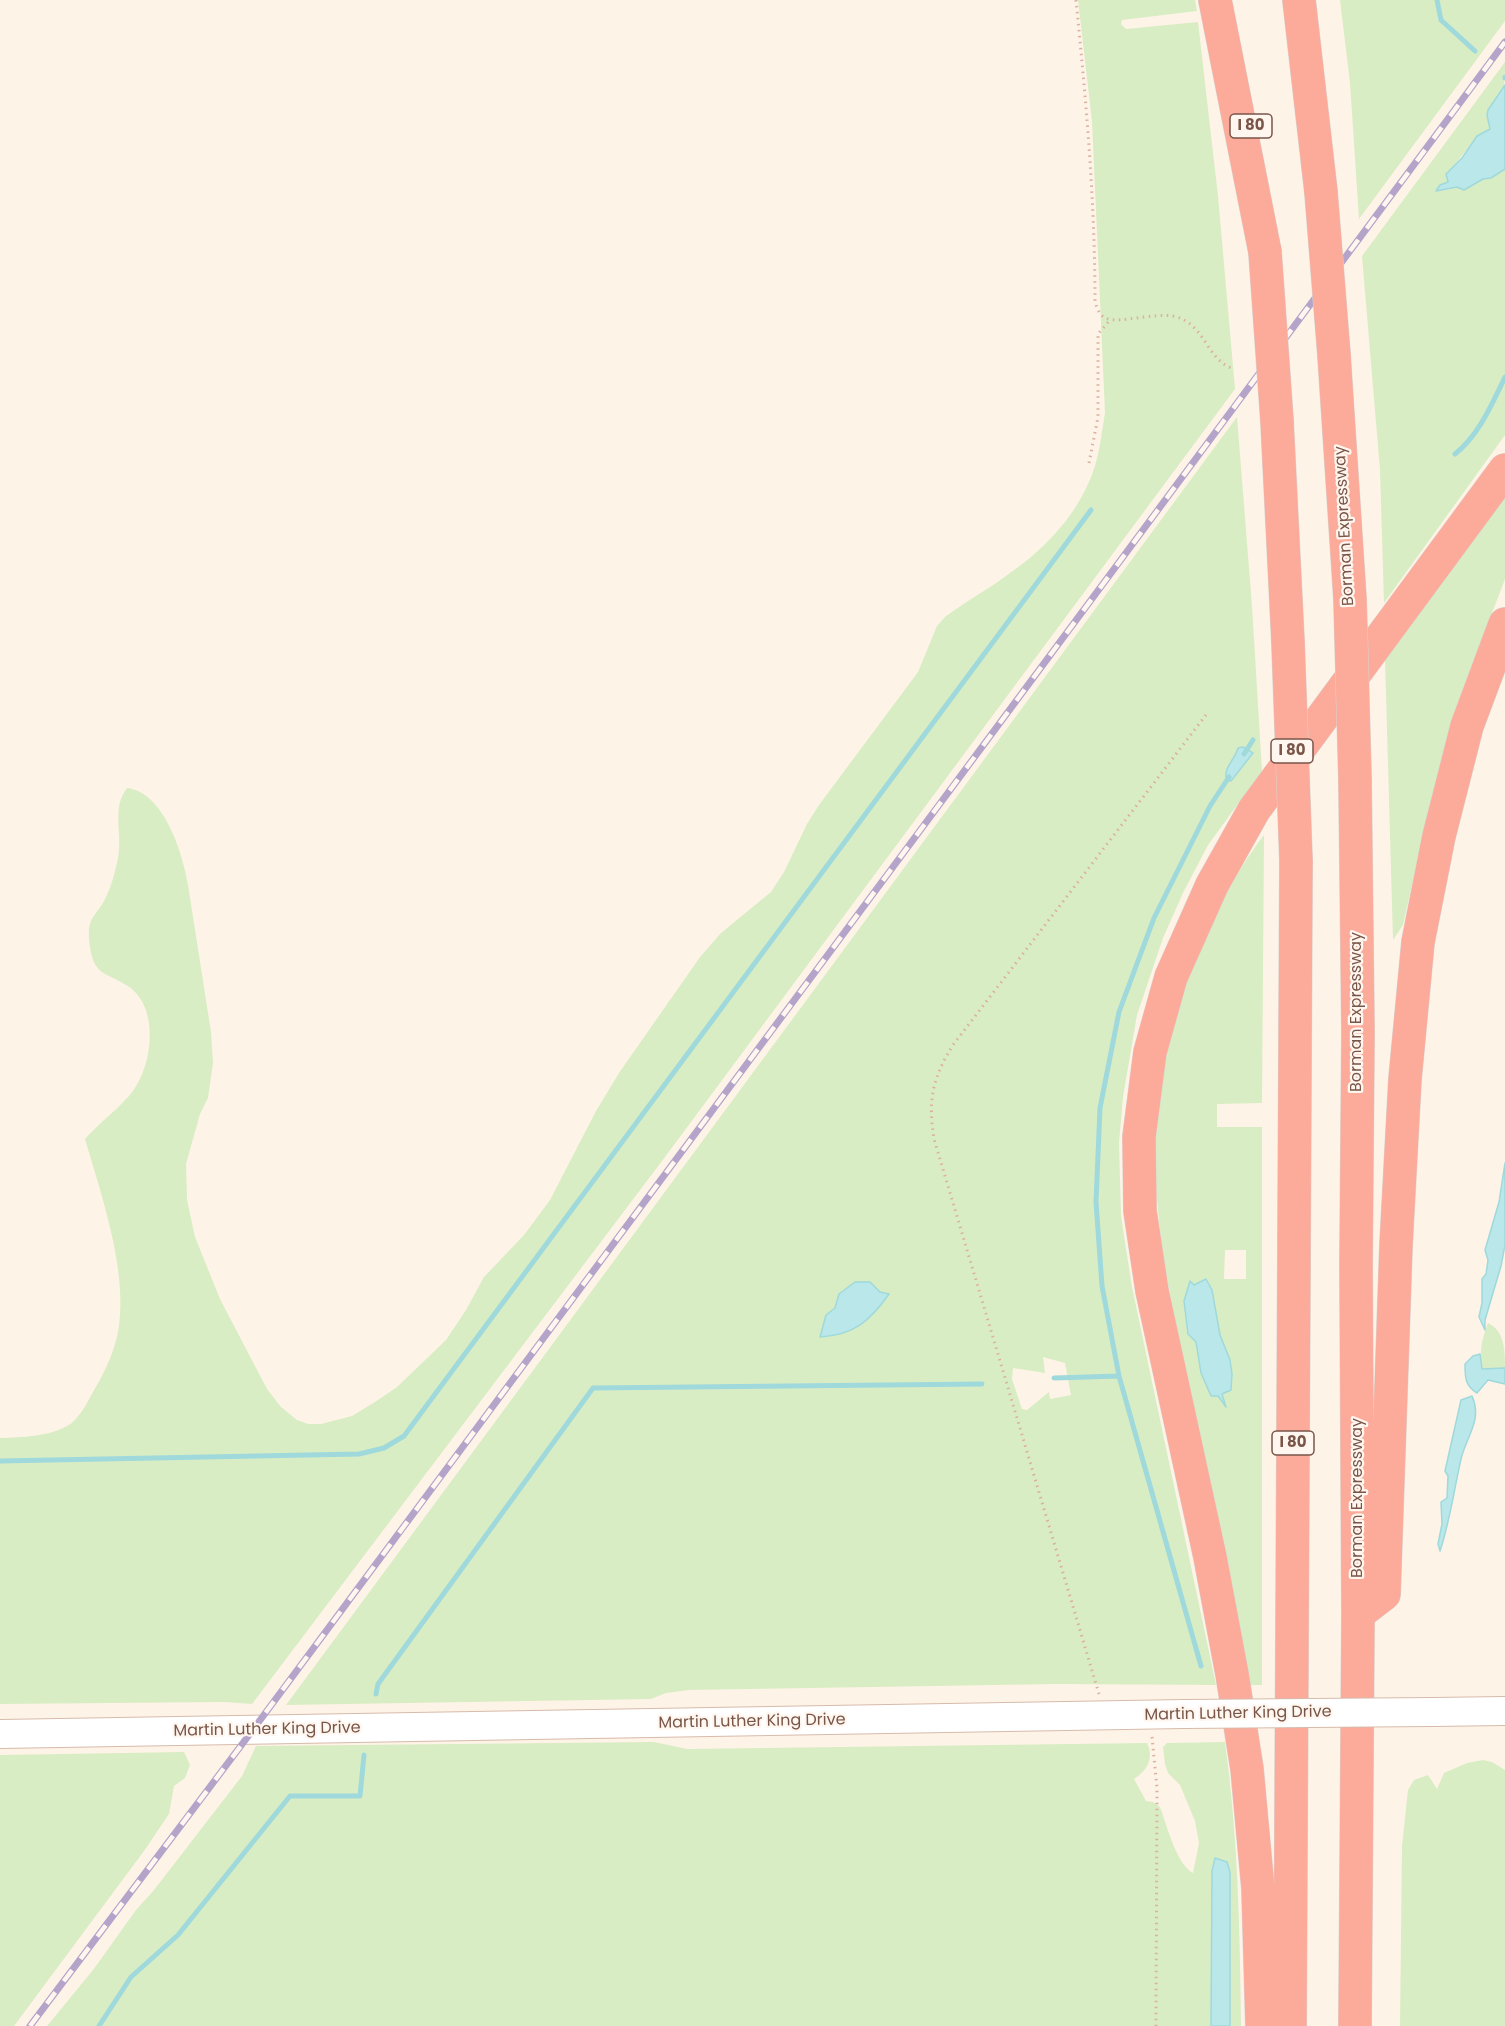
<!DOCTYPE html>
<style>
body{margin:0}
canvas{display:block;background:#fef3e7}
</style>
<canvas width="1505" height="2026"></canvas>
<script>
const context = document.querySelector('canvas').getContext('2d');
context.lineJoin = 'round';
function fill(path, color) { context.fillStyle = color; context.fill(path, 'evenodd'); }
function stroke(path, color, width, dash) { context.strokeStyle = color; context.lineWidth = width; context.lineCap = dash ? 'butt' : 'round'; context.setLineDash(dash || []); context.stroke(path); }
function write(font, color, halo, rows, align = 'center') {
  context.font = font + ' Poppins,sans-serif'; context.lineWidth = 4.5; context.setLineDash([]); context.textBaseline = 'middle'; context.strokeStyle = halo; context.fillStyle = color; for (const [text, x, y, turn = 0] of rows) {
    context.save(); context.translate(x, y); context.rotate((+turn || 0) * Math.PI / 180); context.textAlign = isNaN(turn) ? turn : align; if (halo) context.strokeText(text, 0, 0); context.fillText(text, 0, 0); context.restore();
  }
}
fill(new Path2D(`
 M1078 0H1195L1197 11 1122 20 1121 24 1126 29 1198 22 1218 196 1235 389 665 1157 252 1704 224 1702 0 1704V1438C22 1437 47 1437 67 1426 79 1420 88 1401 94 1390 105 1372 116 1348 119 1326 127 1268 101 1194 85 1139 100 1122 120 1108 133 1091 152 1065 159 1012 132 989 112 973 94 979 90 947 89 941 88 930 90 924 92 916 100 909 104 901 111 888 115 873 118 858 123 833 111 809 127 788 164 792 183 854 188 885L211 1032 213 1063 208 1098 200 1114 186 1164 187 1200 195 1237 220 1299 267 1389 281 1407 297 1420 308 1424H321L352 1416 375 1402 397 1387 446 1340 466 1310 484 1277 524 1235 550 1200 596 1111 619 1073 700 957 721 933 771 892 784 872 807 824 819 805 918 672 937 626 945 617C966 601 989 589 1010 573 1042 551 1072 520 1088 484 1099 462 1101 436 1105 413L1092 121Z
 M1340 0H1505V21L1359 219 1350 83Z
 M1505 62C1505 69 1505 80 1504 86 1496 107 1483 100 1490 129L1477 136 1450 171 1447 190 1457 187 1464 190 1483 179 1491 178 1505 169V435L1384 603 1380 470 1362 256Z
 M1237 417 1252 606 1262 771 1208 845 1183 893 1163 938 1137 1015 1123 1097 1119 1143 1121 1216 1132 1287 1216 1685 1056 1684 689 1690 666 1693 651 1699 286 1705ZM1043 1357 1065 1363 1071 1395 1050 1399 1049 1392 1027 1410 1022 1409 1012 1379 1013 1368 1045 1373Z
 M1505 497V579L1455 710 1430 806 1403 925 1393 940 1385 659Z
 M1264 835 1262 1103 1217 1104V1127H1262V1685H1250L1166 1275C1159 1228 1154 1182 1155 1135 1158 1030 1201 918 1264 835ZM1225 1250H1246V1279H1224ZM1191 1282 1193 1285 1201 1282 1212 1290 1220 1335 1230 1360 1224 1391 1222 1393 1225 1404 1218 1396H1211L1201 1373 1196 1342 1185 1313Z
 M1488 1323C1505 1331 1505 1351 1505 1368L1482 1369C1479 1351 1482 1339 1488 1323Z
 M654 1742 687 1749 1147 1743C1154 1758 1148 1770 1134 1779L1146 1801 1153 1802 1160 1807C1167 1825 1176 1864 1193 1873L1199 1843 1195 1821 1180 1785 1168 1773 1165 1764 1163 1747 1167 1743 1225 1742C1238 1836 1240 1931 1241 2026H1230V1872L1212 1871 1211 2026H47L93 1970 136 1910 154 1890 242 1776 256 1746Z
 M184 1752 190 1765 185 1778 174 1786 169 1814 144 1851 14 2026H0V1755Z
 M1483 1760 1492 1762 1505 1770V2026H1400L1402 1846 1408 1790 1414 1780 1428 1775 1437 1789 1444 1773 1467 1763Z`), '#d9edc4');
const water = new Path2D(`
 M1505 85V169L1491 178 1483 179 1464 190 1457 187 1436 191 1440 185 1448 182 1446 174 1462 158 1477 136 1490 129 1487 115 1488 110Z
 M1243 747 1253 753 1231 781 1227 780C1222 769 1235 760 1238 748Z
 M1505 1163V1245L1501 1266 1485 1320V1330L1479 1317 1482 1303V1279L1486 1274 1488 1260 1485 1250 1499 1202Z
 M1206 1279 1212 1290 1220 1335 1230 1360 1232 1374 1231 1390 1222 1394 1226 1407 1218 1396H1211L1201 1373 1196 1342 1188 1334 1184 1301 1190 1281 1194 1285Z
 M855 1282H870L880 1292 889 1294C870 1321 854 1335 820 1337L826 1315 835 1308 839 1294Z
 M1480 1354 1482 1369 1505 1368V1384L1488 1380 1477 1393C1465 1386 1465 1377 1465 1364L1473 1356Z
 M1472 1396C1483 1420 1466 1437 1461 1459 1454 1490 1450 1521 1440 1551L1438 1544 1442 1524 1441 1502 1447 1498 1448 1476 1445 1471 1461 1400Z
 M1215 1858 1227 1862 1230 1872V2026H1211L1212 1871Z`);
fill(water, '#bae7e9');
stroke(water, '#9fd9dc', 1.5);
stroke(new Path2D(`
 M1437 0 1441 20 1475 51
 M1505 77V78
 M1455 454C1479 435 1492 404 1505 377
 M1244 754 1253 740
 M1054 1378 1119 1376
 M0 1461 359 1454 384 1448 404 1436 1091 510
 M1201 1666 1119 1376 1102 1286 1096 1202 1100 1108 1119 1012 1154 918 1210 806 1229 777
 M376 1694 378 1684 593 1388 982 1384
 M99 2026 131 1977 178 1935 290 1796H360L364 1755`), '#9fd9dc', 5);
const secondary = new Path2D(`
 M1433 1712 1505 1711
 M0 1734 1184 1714`);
const motorway = new Path2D(`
 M1215 0 1265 252
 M1299 0 1321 192
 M1334 355 1350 599
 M1277 421 1288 642
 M1358 1614 1384 1594 1396 1245 1405 1079 1418 942 1439 836 1467 726 1505 624
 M1262 2026 1258 1889 1247 1769 1232 1674 1210 1557 1152 1291 1140 1211 1139 1137 1150 1052 1171 977 1212 885 1254 810 1505 470
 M1290 2026 1296 861
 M1355 2026 1358 1614 1356 1265 1358 1032 1355 779`);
stroke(secondary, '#d7bbab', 30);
stroke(motorway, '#dcd3d0', 34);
stroke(new Path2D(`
 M1076 0C1086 100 1095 200 1095 301 1097 309 1100 317 1108 319 1120 323 1154 313 1173 316 1205 323 1205 357 1231 368
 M1089 463 1098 417V334L1110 320
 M1099 1694 934 1139C928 1100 932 1079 953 1045L1206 715
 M1152 1737 1157 1788 1156 2026`), '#dbb09f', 3, [1.5, 4.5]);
stroke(secondary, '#fff', 28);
stroke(motorway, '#fcaa9a', 33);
const rail = new Path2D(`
 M30 2026 252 1731 1505 42`);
stroke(rail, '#b4a4c9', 7);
stroke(rail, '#fff7ef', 4.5, [14]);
const secondaryBridge = new Path2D(`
 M1184 1714 1433 1712`);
const motorwayBridge = new Path2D(`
 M1321 192 1334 355
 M1265 252 1277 421
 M1350 599 1355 779
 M1288 642 1296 861`);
stroke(secondaryBridge, '#d7bbab', 30, []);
stroke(motorwayBridge, '#dcd3d0', 34, []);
stroke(secondaryBridge, '#fff', 28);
stroke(motorwayBridge, '#fcaa9a', 33);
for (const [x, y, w] of [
 [1251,126,42],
 [1292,751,42],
 [1293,1443,42]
]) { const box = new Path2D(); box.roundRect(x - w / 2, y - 12, w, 24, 4.5); context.fillStyle = '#fff7ef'; context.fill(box); stroke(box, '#7a5649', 1.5); }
write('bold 15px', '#7a5649', null, [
 ["I 80",1251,126],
 ["I 80",1292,751],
 ["I 80",1293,1443]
]);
write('16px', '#7a5649', '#fff7ef', [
 ["Borman Expressway",1345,526,-93],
 ["Borman Expressway",1357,1012,-90],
 ["Borman Expressway",1358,1498,-90],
 ["Martin Luther King Drive",1238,1714,-1],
 ["Martin Luther King Drive",752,1722,-1],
 ["Martin Luther King Drive",267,1730,-1]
]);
</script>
